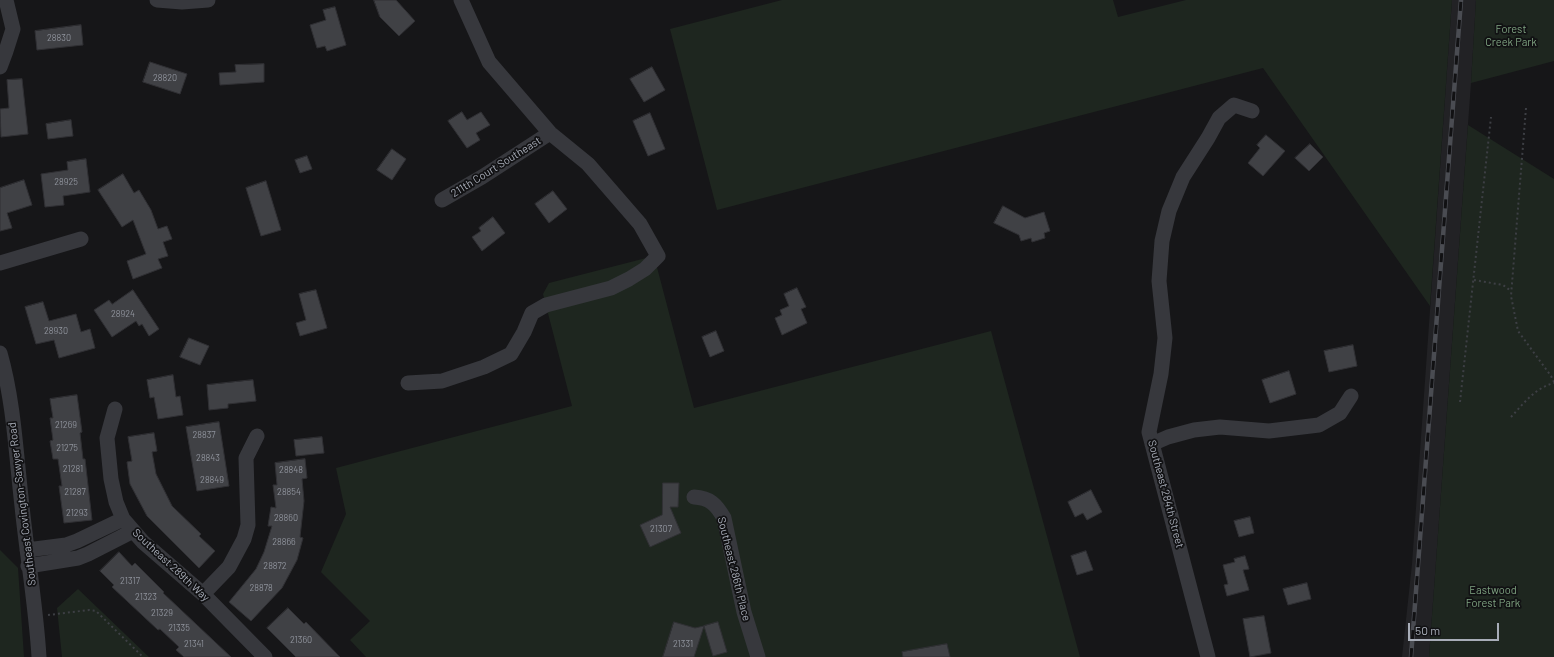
<!DOCTYPE html>
<style>
body{margin:0}
#map{position:relative;width:1554px;height:657px;overflow:hidden;background:#161618;font-family:Barlow,sans-serif}
canvas{display:block}
.scale{position:absolute;left:1408px;top:623px;width:91px;height:18px;box-sizing:border-box;border:2px solid #a8adb8;border-top:0;padding-left:5px;font-size:12px;line-height:14px;white-space:nowrap;color:#a8adb8;-webkit-text-stroke:3px #111113;paint-order:stroke}
</style>
<div id="map">
<canvas width="1554" height="657"></canvas>
<div class="scale">50 m</div>
</div>
<script>
const context = document.querySelector('canvas').getContext('2d');
context.lineJoin = 'round';
function fill(path, color) { context.fillStyle = color; context.fill(path, 'evenodd'); }
function stroke(path, color, width, dash) { context.strokeStyle = color; context.lineWidth = width; context.lineCap = dash ? 'butt' : 'round'; context.setLineDash(dash || []); context.stroke(path); }
function write(font, color, halo, rows, align = 'center') {
  context.font = font + ' Barlow,sans-serif'; context.lineWidth = 3.5; context.setLineDash([]); context.textBaseline = 'middle'; context.strokeStyle = halo; context.fillStyle = color; for (const [text, x, y, turn = 0] of rows) {
    context.save(); context.translate(x, y); context.rotate((+turn || 0) * Math.PI / 180); context.textAlign = isNaN(turn) ? turn : align; if (halo) context.strokeText(text, 0, 0); context.fillText(text, 0, 0); context.restore();
  }
}
fill(new Path2D(`
 M1452 0H1476L1471 83 1429 657H1402L1412 564Z`), '#222225');
fill(new Path2D(`
 M782 0H1113L1118 17 1186 0H1452L1430 306 1263 68 717 210 670 29Z
 M1476 0H1554V61L1471 83Z
 M1468 125 1554 179V657H1429Z
 M654 256 694 408 991 331 1080 657H366L350 640 370 621 321 572 346 514 336 468 572 406 543 294 549 283Z
 M0 550 18 568 24 657H0Z
 M78 589 149 657H62L57 608Z`), '#1e261f');
const building = new Path2D(`
 M374 0H396L415 21 399 36 380 17Z
 M335 7 346 45 327 51 325 46 317 48 310 25 326 20 323 10Z
 M81 25 83 45 37 50 35 31Z
 M150 62 187 74 180 94 143 82Z
 M264 64V82L220 85 219 73 236 72 235 65Z
 M652 67 665 90 644 102 630 79Z
 M22 79 28 134 1 137 0 109 9 108 7 80Z
 M462 112 467 120 481 112 490 125 476 133 480 140 467 148 448 121Z
 M650 113 665 149 648 156 633 121Z
 M71 120 73 136 48 139 46 124Z
 M1266 135 1285 151 1263 176 1248 163 1260 148 1257 145Z
 M1310 144 1323 157 1309 171 1295 158Z
 M392 149 406 159 392 180 377 170Z
 M307 156 312 169 300 173 295 160Z
 M86 159 90 192 63 196 64 205 45 207 41 174 68 170 67 162Z
 M123 174 134 193 139 190 151 210 158 229 167 226 172 239 163 242 168 256 158 259 162 268 133 279 127 261 146 254 133 220 122 227 98 190Z
 M24 180 32 205 7 213 12 228 0 231V188Z
 M266 181 281 230 261 236 246 188Z
 M553 191 567 209 549 223 535 204Z
 M1003 206 1025 218 1044 212 1050 231 1044 233 1045 238 1032 242 1031 238 1021 241 1019 235 994 223Z
 M493 217 505 233 482 251 472 237 481 231 479 228Z
 M797 288 806 307 801 309 807 323 782 335 775 318 782 315 780 310 789 306 784 294Z
 M133 290 159 329 149 336 142 324 139 326 136 321 112 337 94 310 109 300 112 304Z
 M316 290 327 328 300 336 296 323 306 320 299 294Z
 M43 302 49 321 76 314 81 332 90 329 95 348 59 358 54 340 36 344 25 307Z
 M716 331 724 351 710 357 702 337Z
 M189 338 209 346 200 365 180 357Z
 M1353 345 1357 366 1329 372 1324 351Z
 M1289 371 1296 394 1270 403 1262 380Z
 M173 375 176 397 180 396 183 415 158 419 154 397 150 398 147 380Z
 M253 380 256 401 228 404V408L209 410 207 385Z
 M77 395 82 432 80 433 83 459H85L92 520 64 523 59 486H62L58 459H53L50 441 53 440 50 418H53L50 399Z
 M219 422 229 486 197 491 186 427Z
 M154 433 157 451 152 452 156 474 172 506 201 534 199 536 215 551 199 568 147 516 130 484 127 462 132 461 128 437Z
 M322 437 324 453 296 456 294 440Z
 M305 459 307 478 302 479 304 501 300 537 303 538 297 560 282 588 251 621 229 602 256 569 264 552 272 526H268L271 507 276 508 273 485H277L275 463Z
 M663 483H679L678 507H670L681 533 650 547 640 525 662 515Z
 M1091 490 1102 512 1087 520 1083 513 1075 517 1068 502Z
 M1250 517 1254 533 1239 537 1234 521Z
 M1086 551 1093 570 1077 575 1071 556Z
 M119 552 132 566 135 563 164 592 163 593 179 608 231 657H184L176 650 179 647 160 629 158 630 112 587 114 585 100 571Z
 M1245 556 1249 569 1243 570 1249 590 1227 596 1224 585 1228 584 1223 565 1235 562 1234 559Z
 M1307 583 1311 599 1288 605 1283 589Z
 M288 608 304 624 306 622 340 657H296L267 628Z
 M1264 616 1271 653 1250 657 1243 619Z
 M674 622 695 628 704 626 694 657H663Z
 M718 622 727 652 713 656 704 626Z
 M947 644 950 657H903L902 652Z`);
fill(building, '#404145');
stroke(building, '#303034', 1);
stroke(new Path2D(`
 M1526 108 1511 296 1518 331 1551 376 1554 382
 M1474 280 1503 285 1511 291
 M1460 402 1491 117
 M1511 417C1524 403 1535 388 1554 383
 M48 615 89 610 96 611 143 657`), '#3d3f44', 2, [2, 3]);
stroke(new Path2D(`
 M157 0 182 2 208 0
 M0 67 6 51 13 29 6 0
 M442 200 482 177 550 133
 M0 263 81 239
 M0 353C14 402 16 455 22 506 27 556 36 606 39 657
 M408 383 442 381 484 367 511 354 524 332 532 313 546 305 611 288 629 279 645 269 658 256 640 224 588 164 550 133 489 62 461 0
 M115 409 107 438 111 479 116 502 123 519 143 542 203 594 265 657
 M1152 444 1168 437 1194 430 1220 427 1269 431 1319 425 1340 413 1351 396
 M694 497C710 498 716 504 724 518L744 612 758 657
 M27 550 66 545 77 541 123 519
 M28 566 78 558 88 554 133 531
 M203 594 229 567 244 539 248 525 246 458 257 436
 M1208 657 1149 432 1161 374 1165 338 1159 281 1162 241 1169 211 1183 177 1208 138 1219 118 1234 105 1252 111`), '#37383d', 15);
const rail = new Path2D(`
 M1411 657 1461 0`);
stroke(rail, '#4a4c52', 4.5);
stroke(rail, '#111113', 3, [9]);
write('9px', '#8e929b', null, [
 ["28830",59,38],
 ["28820",165,78],
 ["28925",66,182],
 ["28924",123,314],
 ["28930",56,331],
 ["21269",66,425],
 ["28837",204,435],
 ["21275",67,448],
 ["28843",208,458],
 ["21281",73,469],
 ["28848",291,470],
 ["28849",212,480],
 ["21287",75,492],
 ["28854",289,492],
 ["21293",77,513],
 ["28860",286,518],
 ["21307",661,529],
 ["28866",284,542],
 ["28872",275,566],
 ["21317",130,581],
 ["28878",261,588],
 ["21323",146,597],
 ["21329",162,613],
 ["21335",179,628],
 ["21360",301,640],
 ["21341",194,644],
 ["21331",683,644]
]);
write('11px', '#7fa381', '#111113', [
 ["Forest",1511,29],
 ["Creek Park",1511,42],
 ["Eastwood",1493,590],
 ["Forest Park",1493,603]
]);
write('11px', '#a8adb8', '#111113', [
 ["211th Court Southeast",496,167,-32],
 ["Southeast 284th Street",1166,494,75],
 ["Southeast Covington-Sawyer Road",22,504,-97],
 ["Southeast 289th Way",171,565,43],
 ["Southeast 286th Place",734,569,76]
]);
</script>
